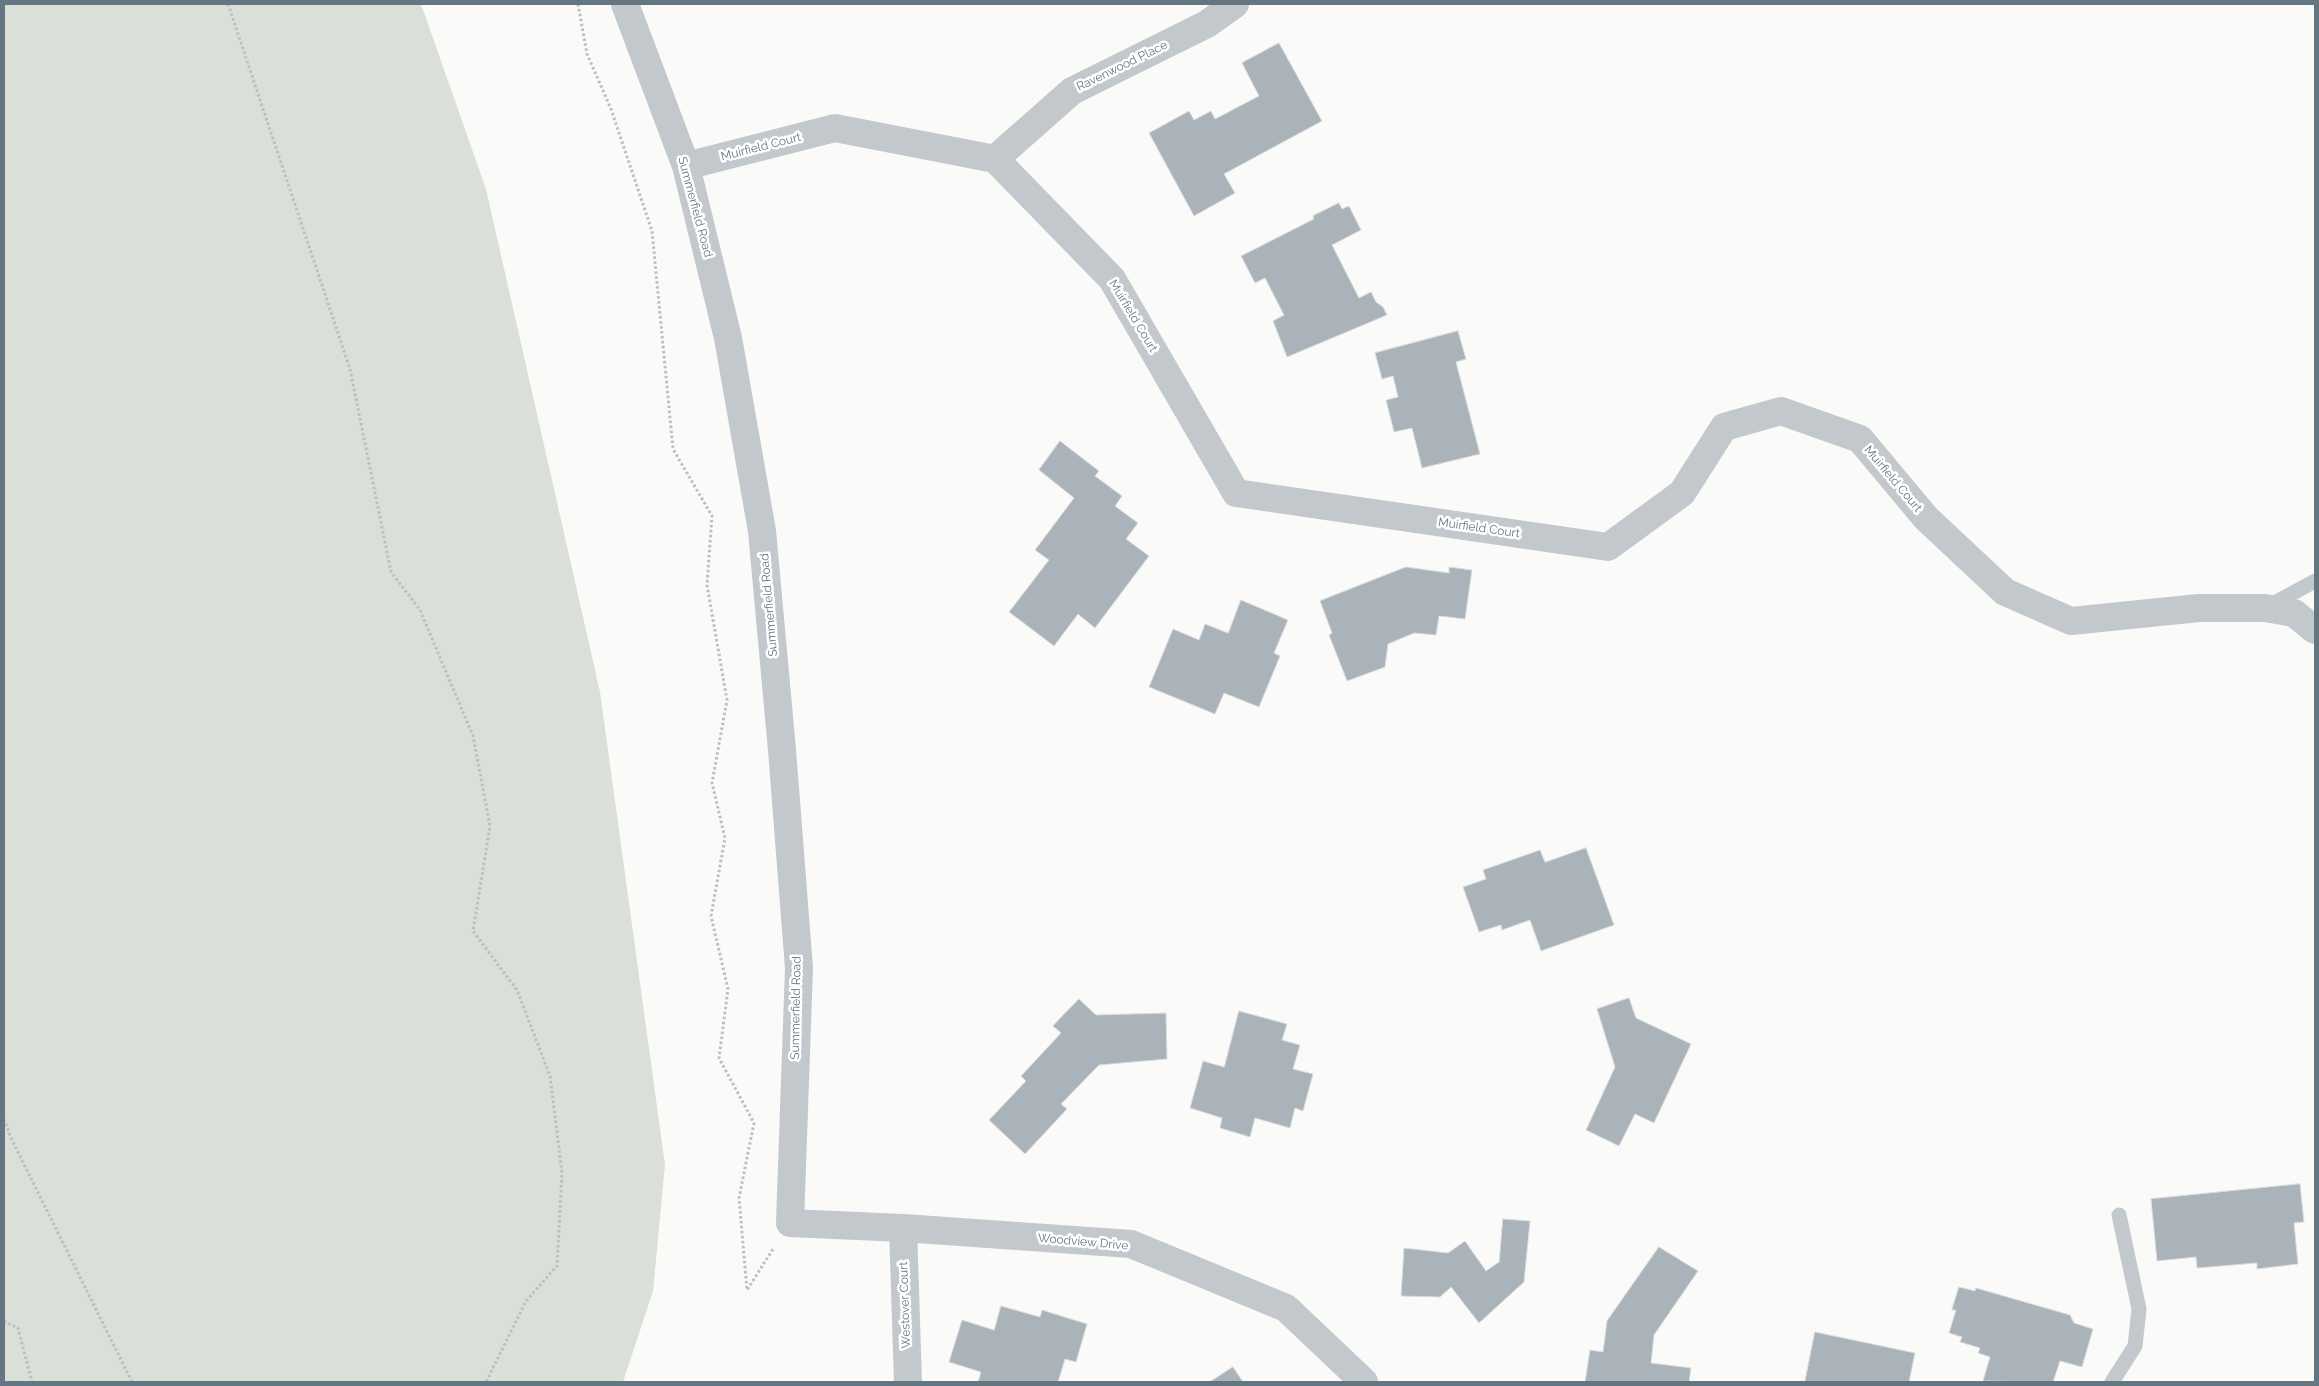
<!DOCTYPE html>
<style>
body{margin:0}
#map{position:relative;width:2319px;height:1386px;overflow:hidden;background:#fafaf8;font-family:Raleway,sans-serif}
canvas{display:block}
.frame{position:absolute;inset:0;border:5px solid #657683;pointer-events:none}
</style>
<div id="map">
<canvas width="2319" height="1386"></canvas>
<div class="frame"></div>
</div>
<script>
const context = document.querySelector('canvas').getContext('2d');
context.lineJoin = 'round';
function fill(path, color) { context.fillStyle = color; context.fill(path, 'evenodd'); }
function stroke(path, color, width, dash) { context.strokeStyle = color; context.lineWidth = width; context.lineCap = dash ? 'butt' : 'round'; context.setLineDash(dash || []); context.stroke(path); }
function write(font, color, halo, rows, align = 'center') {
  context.font = font + ' Raleway,sans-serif'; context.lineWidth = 5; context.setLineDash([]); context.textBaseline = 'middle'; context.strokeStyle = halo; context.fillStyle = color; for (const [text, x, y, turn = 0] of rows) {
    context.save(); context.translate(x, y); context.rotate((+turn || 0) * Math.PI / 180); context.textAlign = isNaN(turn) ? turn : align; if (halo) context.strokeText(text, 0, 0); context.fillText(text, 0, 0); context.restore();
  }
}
fill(new Path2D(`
 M4 4H421L486 189 600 692 665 1165 653 1291 623 1382H4Z`), '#dadfd7');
const building = new Path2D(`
 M1279 43 1322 121 1224 174 1235 193 1194 216 1149 133 1189 111 1194 120 1211 111 1215 119 1259 96 1242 63Z
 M1339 203 1342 209 1349 206 1361 230 1332 245 1359 298 1371 292 1376 302 1383 307 1387 315 1287 357 1273 321 1284 315 1265 278 1255 283 1241 256 1314 219 1313 216Z
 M1458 331 1466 359 1456 362 1480 454 1422 468 1412 428 1394 432 1386 400 1398 397 1393 376 1382 379 1375 353Z
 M1060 441 1099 471 1095 476 1122 496 1115 506 1138 523 1126 539 1149 556 1095 628 1078 614 1054 646 1009 612 1049 560 1035 550 1074 498 1039 470Z
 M1406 567 1449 573V567L1472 570 1465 619 1439 616 1436 635 1414 633 1388 644 1385 667 1347 681 1329 635 1332 633 1320 601Z
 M1241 600 1288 620 1274 653 1280 656 1259 707 1224 693 1215 714 1149 687 1173 629 1199 640 1205 624 1228 633Z
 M1586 848 1614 925 1541 951 1530 920 1502 930 1501 925 1479 932 1463 887 1486 879 1483 870 1540 850 1545 862Z
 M1629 998 1636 1018 1691 1044 1654 1123 1635 1114 1619 1146 1586 1130 1615 1067 1597 1009Z
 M1079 999 1096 1015 1166 1013 1167 1059 1099 1065 1061 1104 1067 1109 1025 1154 989 1120 1026 1081 1021 1076 1061 1033 1053 1026Z
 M1239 1011 1287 1024 1282 1040 1300 1045 1293 1069 1313 1074 1303 1111 1295 1108 1290 1128 1255 1118 1250 1137 1220 1128 1222 1118 1190 1108 1203 1061 1224 1067Z
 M2300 1184 2304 1222 2294 1223 2298 1264 2257 1269V1263L2197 1268 2196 1257 2157 1261 2151 1199Z
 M1503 1219 1530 1221 1524 1282 1479 1323 1451 1287 1440 1297 1401 1296 1404 1248 1448 1253 1465 1241 1486 1271 1499 1262Z
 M1659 1247 1698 1271 1654 1335 1651 1363 1691 1368 1689 1382H1585L1590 1350 1603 1352 1607 1321Z
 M1959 1287 1975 1291 1976 1288 2070 1315 2074 1323 2093 1329 2082 1367 2060 1361 2053 1382 1983 1381 1990 1357 1978 1353 1980 1348 1960 1342 1962 1337 1949 1333 1956 1310H1952Z
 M1001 1306 1040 1317 1042 1310 1087 1324 1076 1362 1065 1359 1058 1382H978L981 1372 949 1362 962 1320 994 1330Z
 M1815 1332 1915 1353 1909 1382H1805Z
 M1233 1367 1243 1382H1210Z`);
fill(building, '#aab3b9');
stroke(building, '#dcdcda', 1);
stroke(new Path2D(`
 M228 4 350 369 391 572 420 610 473 736 490 826 473 931 517 990 550 1076 562 1173 557 1266 526 1301 486 1382
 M578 4 587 54 611 109 652 231 673 449 712 516 707 585 727 700 712 783 725 838 711 916 728 989 719 1058 754 1123 739 1198 747 1290 773 1249
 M4 1119 11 1138 132 1382
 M4 1321 18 1328 32 1382`), '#bbbfc2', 3, [2.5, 2.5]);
stroke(new Path2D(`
 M2267 607 2315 581
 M2112 1382 2135 1346 2139 1309 2119 1215`), '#c3c8cc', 15);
stroke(new Path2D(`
 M625 4 686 166 728 338 762 531 782 750 799 968 790 1223 903 1228 1131 1244 1286 1308 1364 1382
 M995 159 1072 91 1207 24 1235 4
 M686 166 835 128 995 159 1112 279 1236 493 1608 547 1682 493 1724 427 1781 411 1860 439 1926 518 2005 592 2071 621 2199 608H2265L2294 613 2315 630
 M903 1228 908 1382`), '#c3c8cc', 28);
write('12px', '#657683', '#fff', [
 ["Ravenwood Place",1122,66,-26],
 ["Muirfield Court",761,147,-14],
 ["Summerfield Road",695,207,75],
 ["Muirfield Court",1133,316,59],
 ["Muirfield Court",1893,479,50],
 ["Muirfield Court",1479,528,8],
 ["Summerfield Road",769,605,-95],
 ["Summerfield Road",796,1008,-89],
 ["Woodview Drive",1083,1242,5],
 ["Westover Court",905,1305,-92]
]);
</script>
